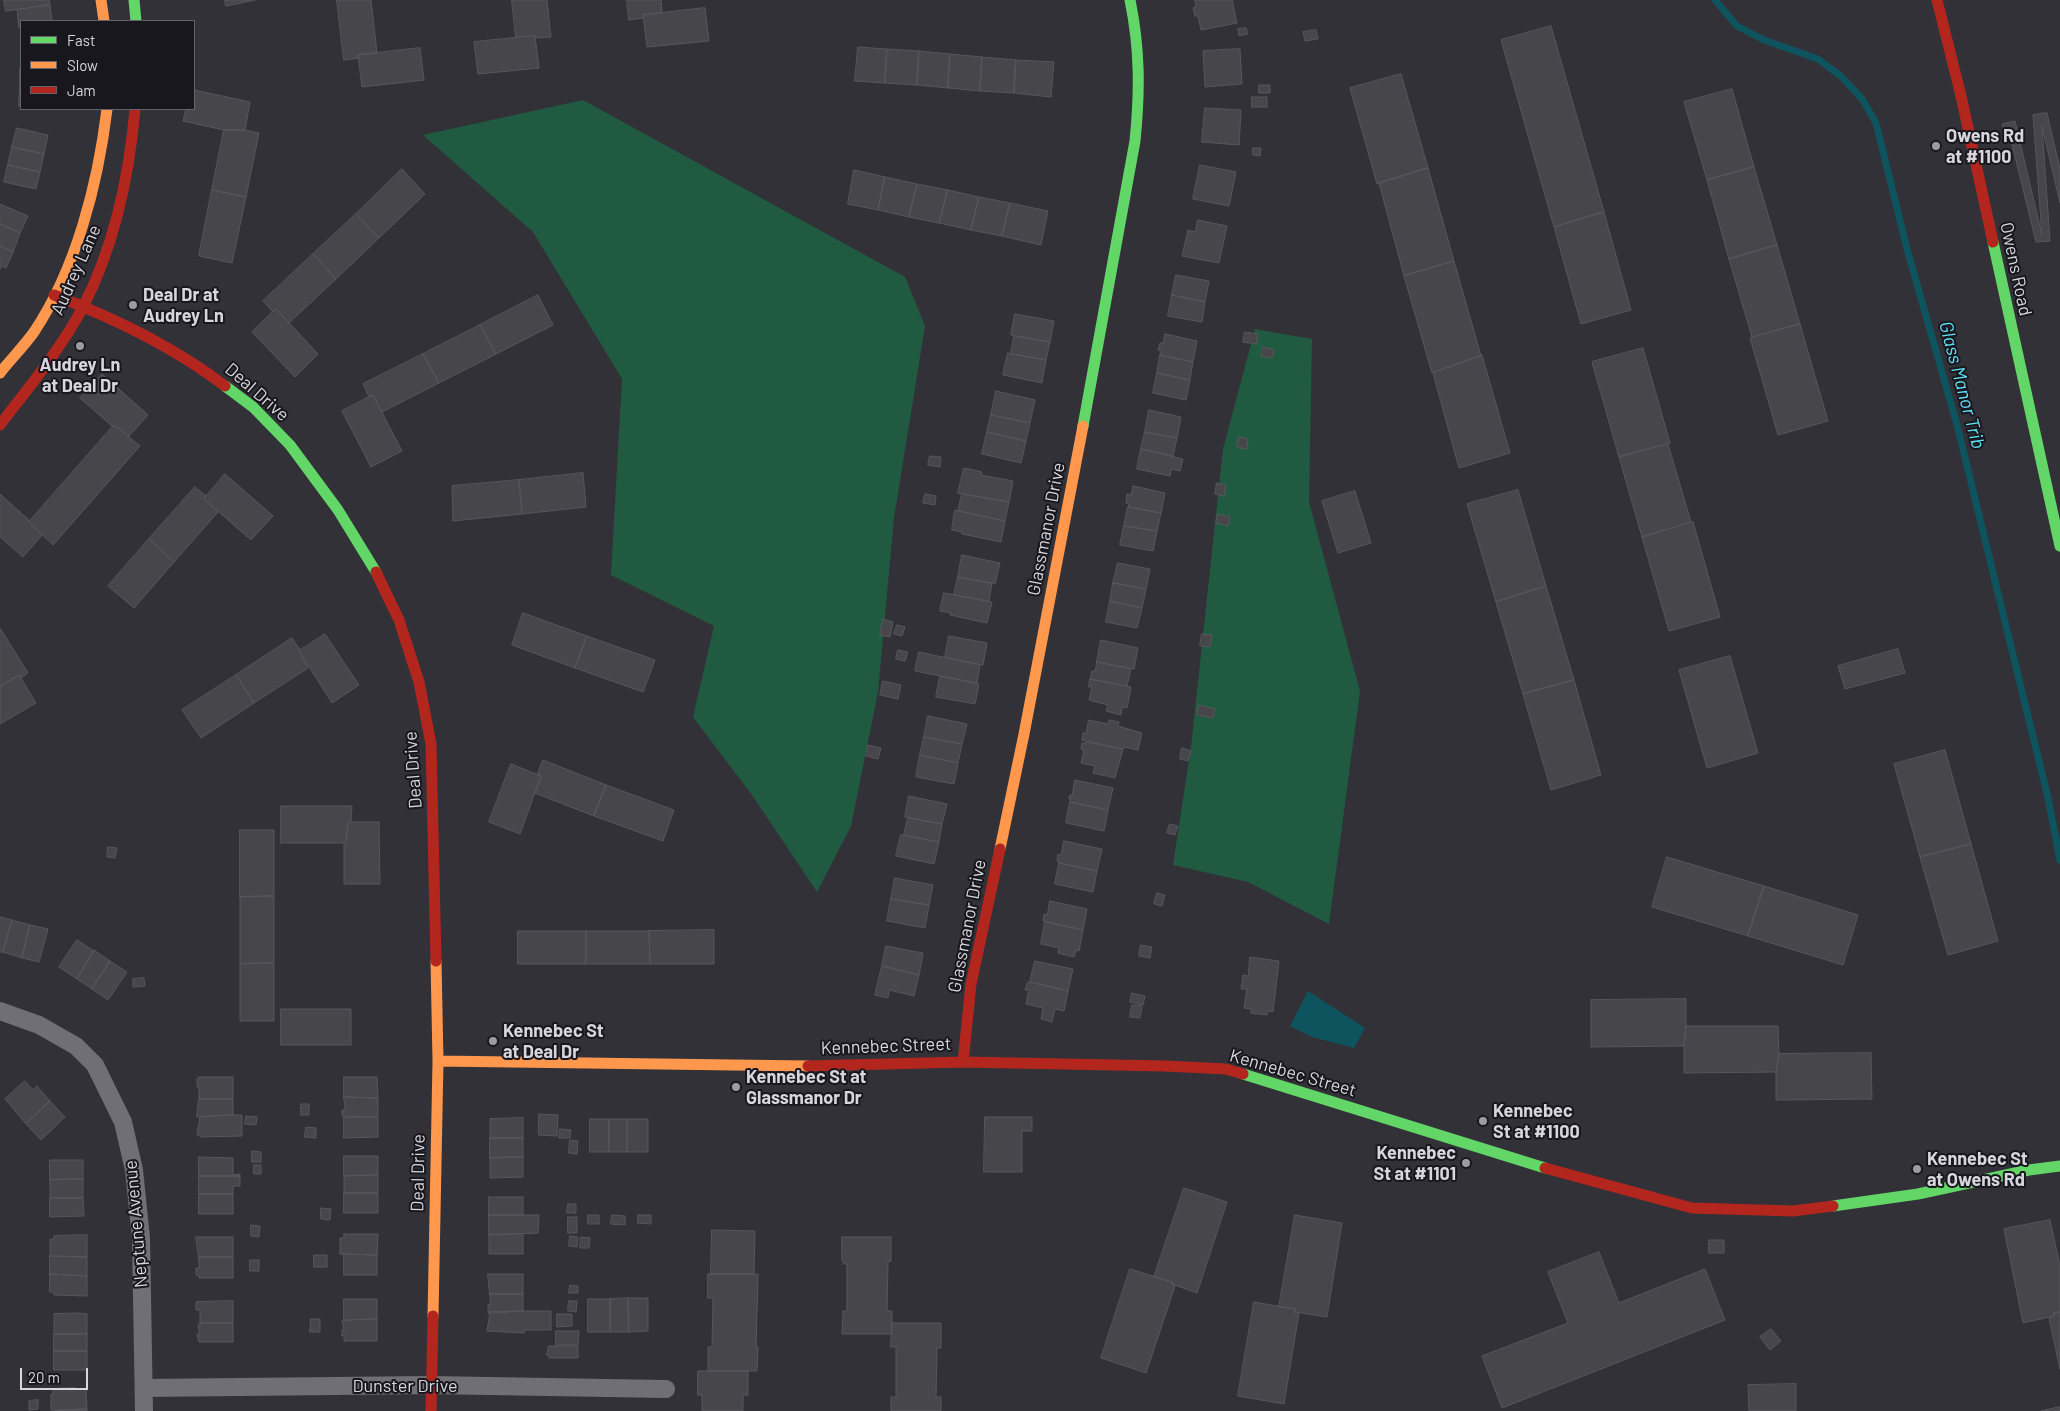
<!DOCTYPE html>
<style>
body{margin:0}
#map{position:relative;width:2060px;height:1411px;overflow:hidden;background:#323138;font-family:Barlow,sans-serif}
canvas{display:block}
.legend{position:absolute;left:20px;top:20px;width:175px;height:90px;box-sizing:border-box;background:#18171d;border:1px solid #64636b;margin:0;padding:6px 9px;list-style:none;font-size:15px;color:#d7d6df}
.legend li{display:flex;align-items:center;gap:10px;height:25px}
.legend b{width:25px;border:1px solid #64636b}
.scale{position:absolute;left:20px;top:1368px;width:68px;height:22px;box-sizing:border-box;border:2px solid #d7d6df;border-top:0;padding-left:6px;font-size:15px;line-height:18px;white-space:nowrap;color:#d7d6df;-webkit-text-stroke:4px #18171d;paint-order:stroke}
</style>
<div id="map">
<canvas width="2060" height="1411"></canvas>
<ul class="legend">
<li><b style="height:6px;background:#63d668"></b>Fast</li>
<li><b style="height:6px;background:#ff974d"></b>Slow</li>
<li><b style="height:6px;background:#b3261e"></b>Jam</li>
</ul>
<div class="scale">20 m</div>
</div>
<script>
const context = document.querySelector('canvas').getContext('2d');
context.lineJoin = 'round';
function fill(path, color) { context.fillStyle = color; context.fill(path, 'evenodd'); }
function stroke(path, color, width, dash) { context.strokeStyle = color; context.lineWidth = width; context.lineCap = dash ? 'butt' : 'round'; context.setLineDash(dash || []); context.stroke(path); }
function write(font, color, halo, rows, align = 'center') {
  context.font = font + ' Barlow,sans-serif'; context.lineWidth = 4; context.setLineDash([]); context.textBaseline = 'middle'; context.strokeStyle = halo; context.fillStyle = color; for (const [text, x, y, turn = 0] of rows) {
    context.save(); context.translate(x, y); context.rotate((+turn || 0) * Math.PI / 180); context.textAlign = isNaN(turn) ? turn : align; if (halo) context.strokeText(text, 0, 0); context.fillText(text, 0, 0); context.restore();
  }
}
fill(new Path2D(`
 M583 100 905 277 925 326 894 518 878 692 851 826 817 892 752 795 693 717 714 626 611 575 622 379 533 232 423 135Z
 M1255 329 1312 339 1309 502 1360 691 1329 924 1248 882 1173 865 1191 747 1223 449Z`), '#205b41');
fill(new Path2D(`
 M1308 991 1365 1028 1354 1048 1312 1037 1290 1026Z`), '#0e545e');
stroke(new Path2D(`
 M1715 0 1737 26 1764 40 1818 59 1842 77 1862 99 1876 123 1907 249 1957 425 2048 798 2060 860`), '#0e545e', 7);
const building = new Path2D(`
 M4 0H49L50 5 6 11Z
 M225 0H255L226 6Z
 M337 0H371L377 53 358 55 359 58 344 60Z
 M512 0H547L551 37 536 38 535 36 516 37Z
 M627 0H661L662 13 643 15V18L629 20Z
 M1195 0H1232L1237 23 1201 30 1198 16H1195L1193 8 1196 7Z
 M50 5 52 21H21V28H19L17 10Z
 M705 8 709 41 647 47 643 15Z
 M1551 26 1604 212 1554 227 1501 40Z
 M1246 28 1248 34 1239 36 1238 29Z
 M1316 30 1318 39 1305 41 1303 32Z
 M535 36 539 68 478 74 474 42Z
 M858 47 887 49 885 83 855 81Z
 M420 48 424 80 362 87 358 55Z
 M887 49 919 51 917 85 885 83Z
 M1240 49 1242 84 1205 87 1203 51Z
 M919 51 950 54 948 88 917 85Z
 M950 54 982 57 980 91 948 88Z
 M982 57 1016 60 1014 93 980 91Z
 M1016 60 1054 62 1051 97 1014 93Z
 M20 69H21V88H20Z
 M1401 74 1428 168 1377 184 1350 88Z
 M1259 85H1270V93H1259Z
 M20 88H21V106H19Z
 M1732 89 1754 167 1707 180 1684 102Z
 M194 90 250 102 245 130H224L183 121 186 109H194Z
 M1252 97H1267V107H1252Z
 M1205 108 1241 110 1239 145 1202 142Z
 M2047 113 2060 169V203L2042 126 2050 241 2036 242 2009 132 2004 133 2002 124 2015 121 2042 235 2033 115Z
 M17 128 48 135 44 154 12 147Z
 M224 130H245L259 133 246 197 212 190Z
 M12 147 44 154 40 172 8 165Z
 M1253 148H1261L1260 156 1253 155Z
 M8 165 40 172 36 189 4 182Z
 M1200 165 1236 172 1229 206 1193 199Z
 M1754 167 1777 245 1729 259 1707 180Z
 M1428 168 1454 261 1404 276 1379 183Z
 M402 169 425 194 379 238 356 214Z
 M854 170 885 177 878 210 848 204Z
 M885 177 917 184 909 217 878 210Z
 M917 184 948 190 939 223 909 217Z
 M212 190 246 197 232 263 199 256Z
 M948 190 979 197 971 230 939 223Z
 M979 197 1010 203 1002 236 971 230Z
 M1010 203 1048 211 1041 245 1002 236Z
 M0 204 28 216 20 233 0 224Z
 M1604 212 1631 310 1581 324 1554 227Z
 M356 214 379 238 336 279 313 254Z
 M1198 220 1227 226 1219 263 1182 256 1188 230 1195 232Z
 M0 224 20 233 13 252 0 246Z
 M1777 245 1800 324 1752 337 1729 259Z
 M0 246 13 252 6 268 1 266 0 269Z
 M313 254 336 279 289 323 276 309 273 312 263 301Z
 M1454 261 1481 356 1432 373 1404 276Z
 M1176 275 1209 281 1205 302 1172 295Z
 M538 295 553 325 496 354 480 325Z
 M1172 295 1205 302 1202 322 1168 316Z
 M276 309 318 354 295 377 252 332Z
 M1015 314 1054 321 1050 342 1011 335Z
 M1800 324 1828 421 1778 435 1750 338Z
 M480 325 496 354 439 383 423 354Z
 M1245 332 1258 334 1256 344 1243 342Z
 M1165 334 1197 341 1193 362 1160 355 1161 351 1158 350 1160 343H1163Z
 M1014 336 1050 342 1046 360 1011 354Z
 M1263 347 1274 350 1272 358 1261 356Z
 M1643 348 1670 443 1619 457 1592 362Z
 M1008 353 1046 360 1042 383 1003 375Z
 M423 354 439 383 382 412 373 395 369 397 363 384Z
 M1160 355 1193 362 1190 380 1157 373Z
 M1482 355 1510 453 1459 468 1433 373Z
 M1157 373 1190 380 1186 400 1153 393Z
 M102 374 148 415 129 436 114 425 113 427 80 398Z
 M996 391 1035 400 1030 423 991 415Z
 M373 395 402 451 371 467 342 411Z
 M1149 410 1181 417 1177 438 1145 432Z
 M991 415 1030 423 1026 441 987 432Z
 M114 425 140 446 53 545 29 522Z
 M987 432 1026 441 1021 463 982 454Z
 M1145 432 1177 438 1173 456 1141 449Z
 M1239 437 1248 439 1247 449 1237 447Z
 M1668 444 1691 522 1642 537 1619 457Z
 M1141 449 1183 459 1180 471 1171 469 1170 476 1137 469Z
 M930 456 941 457 940 467 928 465Z
 M964 468 982 472 981 475 1013 481 1009 502 958 493Z
 M583 473 586 507 522 514 519 480Z
 M225 474 273 516 251 540 204 499Z
 M519 480 522 514 453 521 452 486Z
 M1217 483 1226 485 1224 496 1215 494Z
 M1133 486 1165 493 1161 513 1128 507 1129 504 1126 503 1127 494 1131 495Z
 M195 487 206 496 204 499 218 512 174 562 149 539Z
 M1518 490 1546 586 1496 602 1467 504Z
 M1355 491 1371 543 1338 553 1322 501Z
 M0 494 30 521 29 522 42 535 23 557 0 537Z
 M925 494 936 496 935 505 923 503Z
 M962 494 1009 502 1005 521 958 511Z
 M1128 507 1161 513 1157 531 1124 526Z
 M955 510 1005 521 1001 542 962 534V532L952 530Z
 M1218 514 1230 517 1228 526 1216 523Z
 M1693 522 1720 617 1669 631 1642 537Z
 M1124 526 1157 531 1153 551 1120 545Z
 M149 539 174 562 134 608 108 586Z
 M962 555 1000 563 995 584 958 577Z
 M1118 563 1150 569 1146 589 1113 583Z
 M958 577 992 583 989 601 954 595Z
 M1113 583 1146 589 1142 608 1110 601Z
 M1546 586 1574 680 1523 694 1496 602Z
 M944 593 992 602 987 623 950 615 951 613 940 611Z
 M1110 601 1142 608 1137 628 1106 622Z
 M523 613 587 636 575 668 512 645Z
 M883 619 893 622 890 637 880 635Z
 M897 625 905 627 902 636 894 634Z
 M0 628 28 673 21 678 19 675 0 687Z
 M325 634 359 685 332 703 299 651Z
 M1202 634 1212 635 1210 647 1200 646Z
 M587 636 655 660 643 692 575 668Z
 M949 636 987 643 983 665 945 657Z
 M292 638 300 650 299 651 308 668 254 703 236 675Z
 M1101 640 1138 648 1134 669 1097 662Z
 M1898 649 1905 673 1845 689 1838 666Z
 M898 650 908 652 905 661 896 659Z
 M919 652 980 665 977 683 915 671Z
 M1730 656 1758 753 1707 768 1679 670Z
 M1097 662 1131 669 1127 686 1090 679 1092 671H1095Z
 M19 675 36 703 0 724V687Z
 M236 675 254 703 201 738 182 710Z
 M940 676 979 684 975 704 936 697Z
 M1090 679 1131 687 1127 708 1122 707 1121 715 1106 711 1108 705 1089 700 1092 687H1089Z
 M1574 680 1601 775 1551 790 1523 694Z
 M883 681 901 685 898 699 880 695Z
 M1199 705 1215 709 1213 718 1197 715Z
 M928 716 967 724 962 744 924 737Z
 M1089 720 1108 724 1109 720 1119 722 1118 726 1142 733 1138 750 1124 747 1123 749 1082 740 1083 733H1086Z
 M924 737 962 744 958 763 920 755Z
 M1085 742 1123 749 1115 778 1093 773 1095 766 1081 763 1084 750 1081 749 1082 743 1085 744Z
 M868 745 881 748 878 759 866 756Z
 M1182 748 1191 751 1188 761 1180 759Z
 M1945 750 1971 844 1920 857 1894 764Z
 M920 755 958 763 954 784 916 777Z
 M543 760 606 785 594 816 535 793 541 776 538 774Z
 M511 764 541 776 520 834 489 822Z
 M1075 780 1113 788 1108 810 1070 802 1071 799H1069L1070 795H1072Z
 M606 785 674 810 663 841 594 816Z
 M909 796 947 804 942 824 905 817Z
 M1070 802 1108 810 1104 831 1066 823Z
 M281 806H352L351 822 348 823 346 841 344 843H281Z
 M908 818 942 824 939 842 904 835Z
 M351 822H379L380 884H344V843L346 841 348 823Z
 M1170 824 1178 826 1175 835 1167 833Z
 M240 830H274V896L240 897Z
 M901 835 939 842 934 864 896 856Z
 M1064 841 1102 849 1097 871 1059 863 1057 861 1058 854 1061 855Z
 M1971 844 1998 941 1948 955 1920 857Z
 M108 847 117 848 115 858 107 857Z
 M1667 857 1764 886 1748 936 1652 907Z
 M1059 863 1097 871 1093 892 1055 884Z
 M895 878 933 885 929 905 891 899Z
 M1764 886 1858 915 1843 965 1748 936Z
 M1157 893 1165 895 1162 906 1154 904Z
 M274 896V963L240 964V897Z
 M891 899 929 905 925 928 887 921Z
 M1050 901 1087 909 1083 930 1043 921 1044 914 1047 915Z
 M0 917 12 920 3 952H0Z
 M12 920 30 925 22 958 3 952Z
 M1045 922 1083 930 1079 951 1076 950 1074 957 1058 953 1059 948 1041 944Z
 M30 925 48 929 39 962 22 958Z
 M714 930V964H650L649 931Z
 M518 931H586V964H518Z
 M586 931H649L650 964H586Z
 M77 940 94 951 77 979 59 967Z
 M1141 945 1152 947 1150 958 1139 956Z
 M886 946 923 953 919 975 882 966Z
 M94 950 110 961 92 989 77 979Z
 M1250 957 1279 961 1273 1012 1268 1011 1267 1015 1251 1013V1009L1244 1008 1247 989H1241L1243 975 1248 976Z
 M110 961 127 972 108 1000 92 989Z
 M1035 961 1073 969 1068 991 1030 982Z
 M274 963V1021H240V964Z
 M882 966 919 975 914 996 889 990 888 998 875 995Z
 M144 978 145 986 133 987V979Z
 M1030 982 1068 991 1064 1011 1055 1009 1052 1022 1041 1019 1043 1008 1026 1004 1029 990H1025L1027 983Z
 M1132 993 1145 996 1143 1005 1130 1002Z
 M1686 999V1026L1684 1046 1591 1047V1000Z
 M1132 1005 1142 1006 1140 1018 1130 1017Z
 M281 1009H351V1045H281Z
 M1686 1026H1778L1779 1054 1776 1072 1684 1073V1046Z
 M1871 1053 1872 1099 1776 1100V1072L1779 1054Z
 M199 1077H233V1099H199V1087H197V1079Z
 M344 1077H377L378 1098 344 1097Z
 M25 1081 33 1090 37 1086 50 1101 26 1124 5 1099Z
 M344 1097 378 1098V1117L342 1116V1110H345Z
 M199 1099H233V1115L197 1117Z
 M50 1101 65 1117 41 1140 26 1124Z
 M301 1104H309V1115H301Z
 M539 1114 558 1115 557 1136 539 1135Z
 M233 1115H242V1136L200 1137V1135H197L200 1117Z
 M246 1116 257 1117 256 1125 245 1124Z
 M344 1117H378V1137L344 1138Z
 M985 1117H1032V1131H1022V1172H984Z
 M523 1118V1138H490V1119Z
 M590 1119H609V1152H590Z
 M609 1119H627V1152H609Z
 M627 1119H648V1152H627Z
 M306 1127 316 1128V1138L305 1137Z
 M560 1129 571 1130 570 1138H559Z
 M490 1138H523V1157L490 1158Z
 M570 1140 578 1141 577 1154 569 1153Z
 M252 1151 261 1152V1162H252Z
 M344 1156H378V1175L344 1176Z
 M199 1157 233 1158V1175L240 1174V1176H199Z
 M523 1157V1177L490 1178V1158Z
 M50 1160H83V1179L50 1180Z
 M254 1165H261V1174H254Z
 M378 1175V1193H344V1176Z
 M199 1176H240V1186H233V1194H199Z
 M83 1179V1198H50V1180Z
 M1184 1188 1227 1202 1197 1293 1172 1284V1282L1154 1277Z
 M344 1193H378V1213H344Z
 M199 1194H233V1214H199Z
 M489 1197H523V1215H489Z
 M50 1198H83L84 1216 50 1217Z
 M568 1204H576V1213H567Z
 M321 1208 331 1209 330 1220 321 1219Z
 M489 1215H539L538 1233 489 1235Z
 M588 1215H599V1224H588Z
 M612 1215 625 1216V1225L611 1224Z
 M638 1215H651V1224L638 1223Z
 M1295 1215 1342 1223 1327 1317 1295 1312V1309L1279 1307Z
 M568 1217H577V1233H568Z
 M2050 1220 2060 1266V1312L2054 1313V1316L2023 1323 2004 1229Z
 M251 1225 260 1226 259 1237 251 1236Z
 M712 1230 755 1231 754 1274H711Z
 M344 1234H378L377 1255 340 1254V1238H344Z
 M523 1234V1254H489V1235Z
 M87 1235V1257L50 1256V1239H54V1236Z
 M570 1236 578 1237 577 1247 569 1246Z
 M196 1237H233V1257H199Z
 M581 1237 590 1238 589 1248H580Z
 M842 1237H891V1261L888 1262 887 1311H892V1334H842L843 1311H847V1264H844L842 1261Z
 M1709 1240H1724V1253H1709Z
 M1599 1252 1619 1303 1705 1269 1725 1320 1502 1408 1482 1356 1568 1323 1548 1272Z
 M344 1254 377 1255V1275H344Z
 M314 1255H327V1267H314Z
 M50 1256 87 1257V1276L50 1274Z
 M199 1257H233V1278H199V1276L196 1275V1268H199Z
 M250 1260H259V1271H250Z
 M1130 1269 1172 1282V1284L1175 1286 1146 1373 1101 1358Z
 M50 1274 87 1276V1296L54 1295V1292H50Z
 M488 1274H523V1294H490Z
 M708 1274H758L756 1347H758L757 1371H708V1347H712L713 1298H708Z
 M570 1285 578 1286V1293H569Z
 M490 1294H523V1311L488 1313V1305H490Z
 M628 1298 629 1332H610V1299Z
 M628 1298H648V1331L629 1332Z
 M344 1299H377V1319L344 1320Z
 M588 1299H610V1332H588Z
 M233 1301V1323H200V1310H196V1302Z
 M569 1301H577L576 1312 568 1311Z
 M1254 1302 1295 1309V1312L1299 1313 1284 1404 1238 1396Z
 M523 1311H551V1330H524V1333L487 1331 490 1312Z
 M2060 1312V1369L2049 1318 2054 1316V1313Z
 M78 1313 87 1314V1334H54V1314Z
 M557 1314H572V1326L557 1327Z
 M311 1319H320V1332H310Z
 M377 1319V1341H344V1335L342 1336V1330H344L342 1321Z
 M200 1323H233V1342H199L197 1334H200L198 1325Z
 M892 1323H941V1348H937L936 1397H941V1411H891V1397H896V1347H891Z
 M1771 1329 1781 1341 1770 1350 1760 1337Z
 M556 1331H579L578 1345H556Z
 M54 1334H87V1351H54Z
 M549 1346H578V1358H549V1355H547Z
 M54 1351H87V1370H54Z
 M698 1371H748V1395H743V1411H702V1395H698Z
 M1796 1384V1411H1749L1748 1385Z
 M75 1388V1389H86L87 1409 51 1410V1394H53V1389Z
 M38 1400V1409L29 1410V1401Z
 M2060 1407V1411H2041Z
 M87 1409V1411H54Z`);
fill(building, '#46464b');
stroke(building, '#57565c', 1);
stroke(new Path2D(`
 M0 1011 39 1025 76 1046 95 1065 123 1122 134 1170 141 1238 144 1411
 M144 1388 430 1385 666 1389`), '#706f75', 18);
stroke(new Path2D(`
 M134 0 136 21
 M1993 242 2060 546
 M225 386 253 407 290 445 338 510 376 572
 M1083 426 1135 141C1140 91 1140 49 1130 0
 M1243 1074 1545 1168
 M1833 1206 1918 1194 2029 1170 2060 1166`), '#63d668', 11);
stroke(new Path2D(`
 M101 0 104 21
 M0 373C11 359 24 346 34 332 76 269 98 184 107 109
 M1000 849 1024 734 1083 426
 M438 1061 808 1066
 M433 1316 438 1061 436 961`), '#ff974d', 11);
stroke(new Path2D(`
 M1937 0 1961 96 1993 242
 M54 295C114 318 174 347 225 386
 M0 425C29 387 61 349 83 307 115 245 129 177 135 109
 M376 572 399 620 419 682 431 744 436 961
 M963 1062 971 984 1000 849
 M808 1066 963 1062 1165 1066 1226 1069 1243 1074
 M1545 1168 1692 1208 1793 1211 1833 1206
 M431 1411 433 1316`), '#b3261e', 11);
for (const [x, y, r, color] of [
 [1936,146,5,"#9d9ca5"],
 [133,305,5,"#9d9ca5"],
 [80,346,5,"#9d9ca5"],
 [493,1041,5,"#9d9ca5"],
 [736,1087,5,"#9d9ca5"],
 [1483,1121,5,"#9d9ca5"],
 [1466,1163,5,"#9d9ca5"],
 [1917,1169,5,"#9d9ca5"]
]) { const dot = new Path2D(); dot.arc(x, y, r, 0, 2 * Math.PI); context.fillStyle = color; context.fill(dot); stroke(dot, '#18171d', 2); }
write('bold 18px', '#d7d6df', '#18171d', [
 ["Owens Rd",1946,136],
 ["at #1100",1946,157],
 ["Deal Dr at",143,295],
 ["Audrey Ln",143,316],
 ["Audrey Ln",80,365,"center"],
 ["at Deal Dr",80,386,"center"],
 ["Kennebec St",503,1031],
 ["at Deal Dr",503,1052],
 ["Kennebec St at",746,1077],
 ["Glassmanor Dr",746,1098],
 ["Kennebec",1493,1111],
 ["St at #1100",1493,1132],
 ["Kennebec",1456,1153,"right"],
 ["St at #1101",1456,1174,"right"],
 ["Kennebec St",1927,1159],
 ["at Owens Rd",1927,1180]
], 'left');
write('18px', '#d7d6df', '#18171d', [
 ["Owens Road",2016,269,78],
 ["Audrey Lane",76,270,-66],
 ["Deal Drive",257,392,41],
 ["Glassmanor Drive",1046,529,-79],
 ["Deal Drive",413,770,-94],
 ["Glassmanor Drive",967,926,-79],
 ["Kennebec Street",886,1046,-2],
 ["Kennebec Street",1293,1073,16],
 ["Deal Drive",418,1173,-89],
 ["Neptune Avenue",136,1224,-95],
 ["Dunster Drive",405,1386]
]);
write('italic 19px', '#5fe1f6', '#18171d', [
 ["Glass Manor Trib",1962,385,75]
]);
</script>
